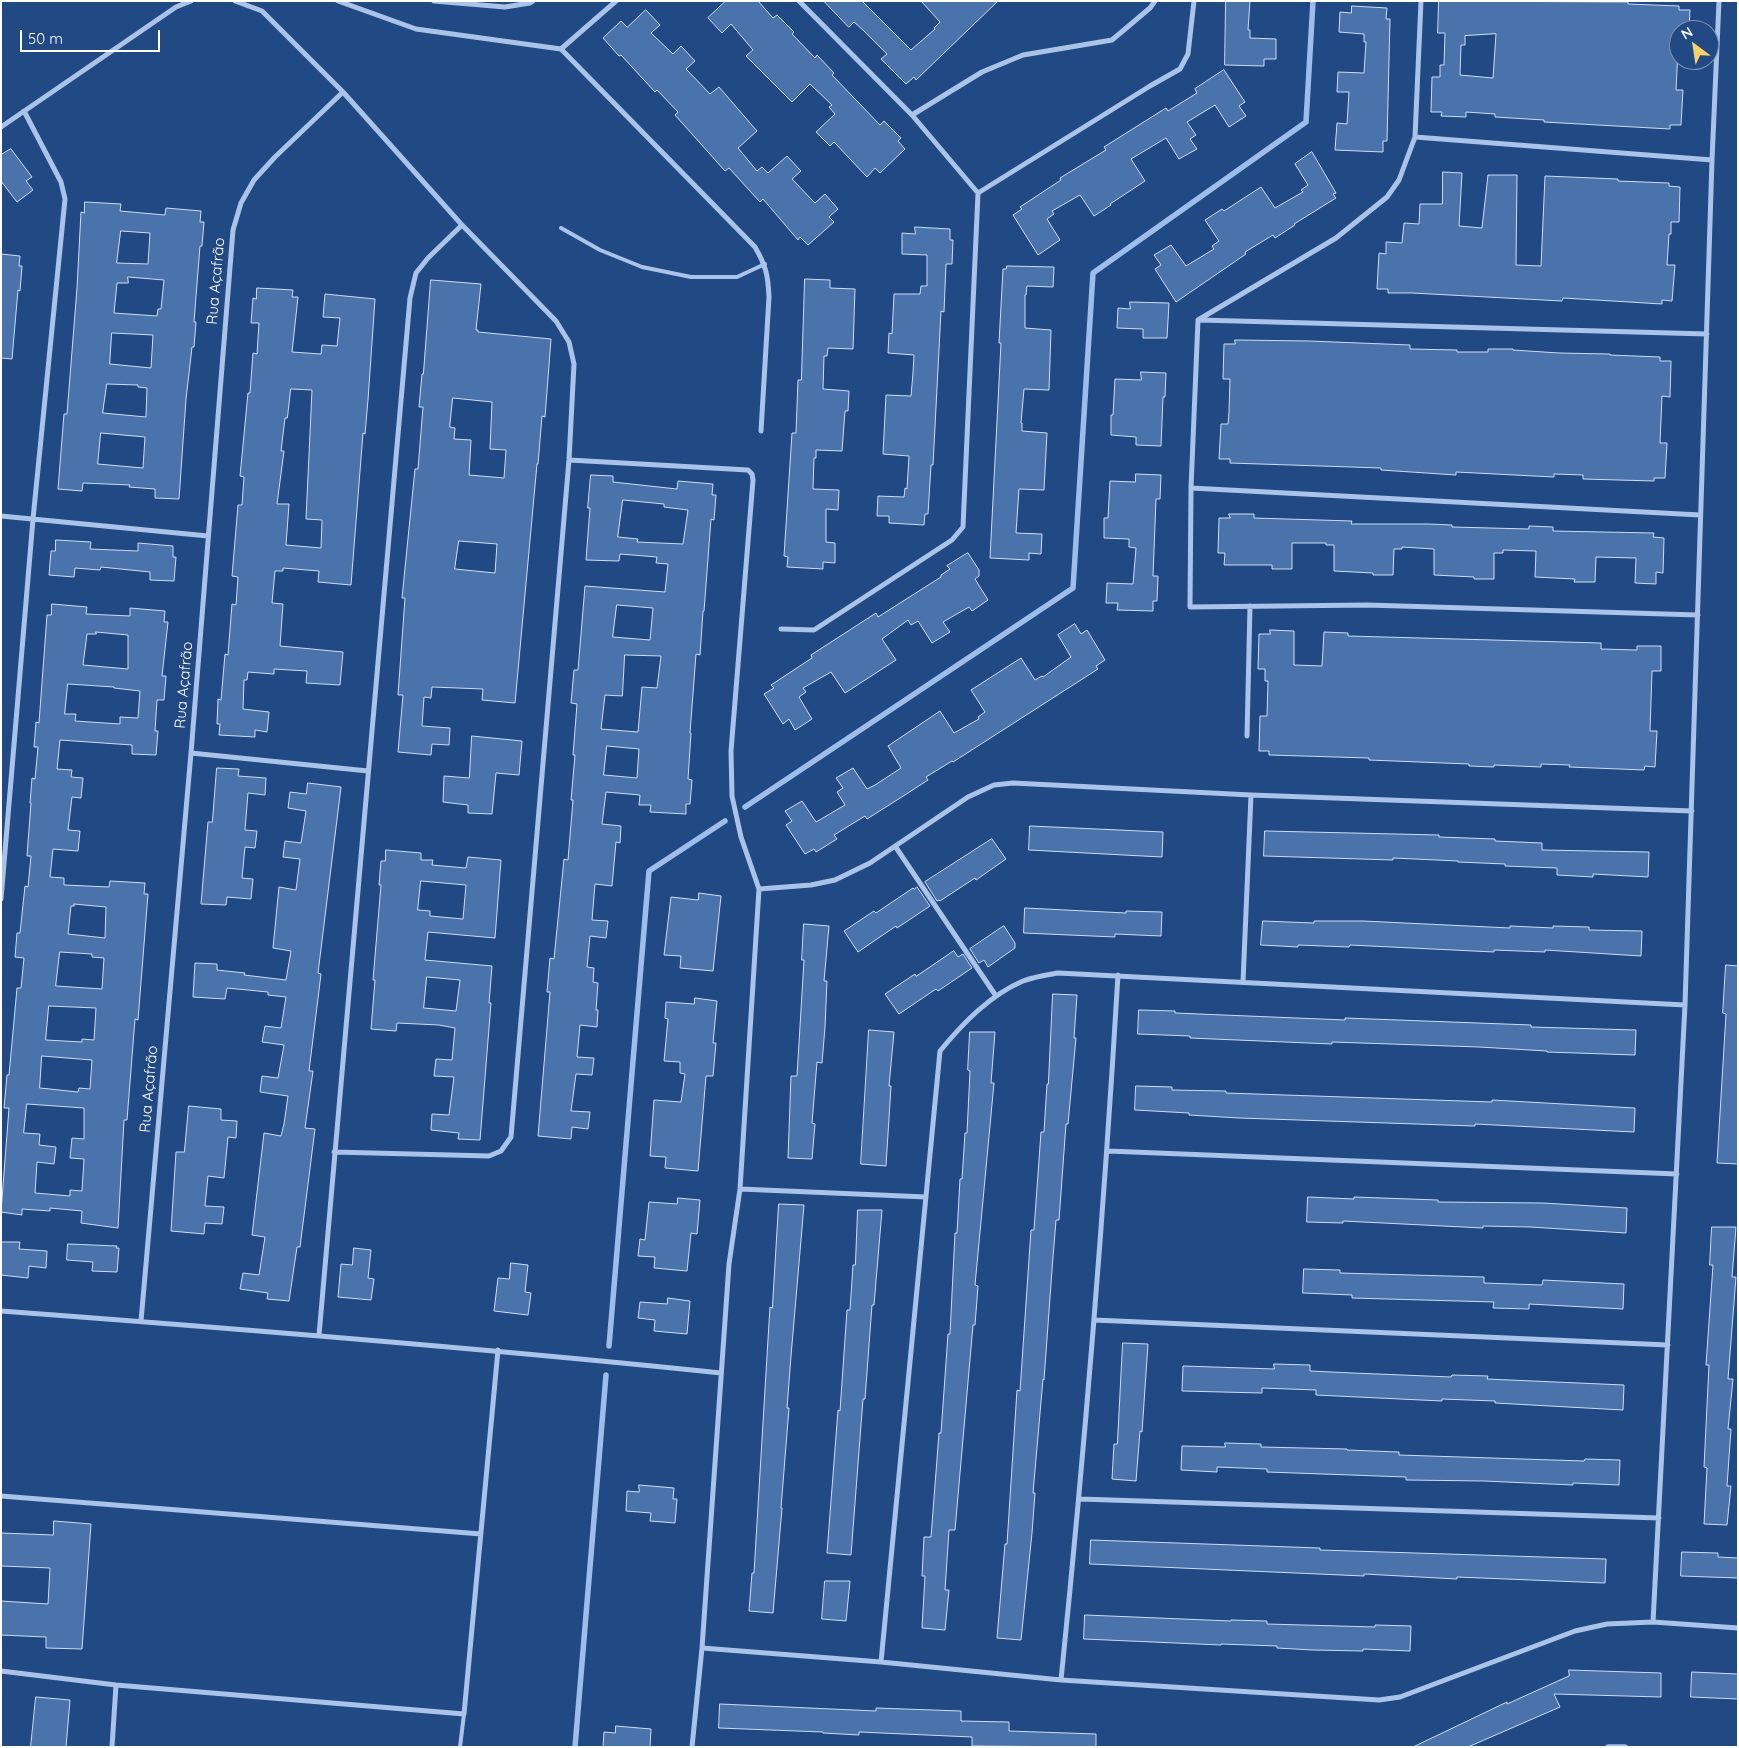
<!DOCTYPE html>
<meta charset="utf-8">
<style>
body{margin:0}
#map{position:relative;width:1739px;height:1748px;overflow:hidden;background:#214983;font-family:Quicksand,sans-serif}
canvas{display:block}
.frame{position:absolute;inset:0;border:2px solid #fff;pointer-events:none}
.north{position:absolute;left:1669px;top:20px;width:50px;height:50px;box-sizing:border-box;background:#214983;border:1px solid #7a92b5;border-radius:50%;rotate:329deg;font-size:14px;font-weight:700;line-height:20px;text-align:center;color:#fff}
.north::after{content:'';display:block;margin:auto;width:18px;height:22px;background:#f5d16a;clip-path:polygon(50% 0,100% 100%,50% 72%,0 100%)}
.scale{position:absolute;left:20px;top:30px;width:140px;height:22px;box-sizing:border-box;border:2px solid #fff;border-top:0;padding-left:6px;font-size:15px;line-height:18px;white-space:nowrap;color:#fff;-webkit-text-stroke:4px #214983;paint-order:stroke}
</style>
<div id="map">
<canvas width="1739" height="1748"></canvas>
<div class="frame"></div>
<div class="north">N</div>
<div class="scale">50 m</div>
</div>
<script>
const context = document.querySelector('canvas').getContext('2d');
context.lineJoin = 'round';
function stroke(path, color, width, dash) { context.strokeStyle = color; context.lineWidth = width; context.lineCap = dash ? 'butt' : 'round'; context.setLineDash(dash || []); context.stroke(path); }
function fill(path, color) { context.fillStyle = color; context.fill(path, 'evenodd'); }
function write(font, color, halo, rows, align = 'center') {
  context.font = font + ' Quicksand,sans-serif'; context.lineWidth = 4; context.setLineDash([]); context.textBaseline = 'middle'; context.strokeStyle = halo; context.fillStyle = color; for (const [text, x, y, turn = 0] of rows) {
    context.save(); context.translate(x, y); context.rotate((+turn || 0) * Math.PI / 180); context.textAlign = isNaN(turn) ? turn : align; if (halo) context.strokeText(text, 0, 0); context.fillText(text, 0, 0); context.restore();
  }
}
stroke(new Path2D(`
 M745 807 1073 588 1093 273 1306 122 1313 1
 M609 1346 649 871 725 821
 M575 1747 606 1375
 M1608 1747H1625`), '#9dbeea', 5.5);
const building = new Path2D(`
 M726 1H758L773 18 777 15 794 32 792 34 815 58 817 55 834 73 832 75 880 125 884 121 901 138 898 141 905 149 880 173 875 168 867 177 834 142 830 146 816 132 835 114 829 107 832 105 810 84 792 102 746 56 753 50 731 24 722 33 708 18Z
 M824 1H862L911 50 935 29 934 28 940 22 921 1H998L916 80 914 77 906 84 881 59 887 54 863 30 854 22 849 27Z
 M1226 1H1250L1248 30H1250V38L1276 39V59H1264V66L1225 65Z
 M1439 1 1628 2V4L1679 6V10H1690L1689 30H1679L1676 90H1683L1681 125H1670V129L1544 122V120L1495 117V114L1466 112V117L1441 116 1442 112H1431L1432 77H1440V65H1444L1445 33H1438ZM1496 34 1493 78 1460 75 1461 45H1465V36Z
 M1352 6 1387 8 1386 19H1390L1387 141H1383V152L1335 150 1337 123 1347 124 1349 92H1337L1338 72 1364 73 1366 42H1364V34L1339 32 1340 12 1351 13Z
 M646 10 660 25 651 33 673 54 681 46 695 61 686 69 710 94 719 87 757 131 738 148 757 171 762 167 768 173 787 156 801 171 792 179 815 203 825 194 838 209 829 217 834 222 808 245 800 237 798 240 763 199 760 202 729 168 725 171 675 115 678 112 657 90 655 92 621 55 619 56 603 38 621 21 627 27Z
 M1224 70 1245 102 1239 106 1246 116 1229 127 1215 105 1187 122 1196 135 1190 139 1197 149 1179 159 1166 138 1131 159 1145 181 1110 204 1111 205 1094 216 1080 195 1052 211 1054 214 1047 219 1060 240 1038 255 1013 215 1022 209 1020 207 1061 180 1060 178 1106 150 1104 147 1166 108 1168 111 1197 93 1195 89Z
 M11 149 32 177 26 181 33 190 17 202 1 181V155Z
 M1312 152 1336 193 1333 194 1336 198 1294 224 1295 225 1275 238 1273 235 1245 252 1246 254 1176 302 1155 269 1161 265 1154 255 1171 245 1186 266 1214 249 1212 246 1219 241 1205 220 1222 209 1224 211 1261 187 1275 208 1303 192 1301 190 1308 185 1295 164Z
 M1443 172 1462 173 1459 226 1482 228 1488 175H1517L1516 265 1541 266 1545 176 1618 179V181L1669 183V186L1680 187 1679 222H1671V234H1669L1667 265H1675L1672 301 1662 300V304L1563 298 1562 301 1412 293H1388V289H1377L1379 253 1386 254V242L1402 243 1404 223 1419 224 1420 204H1442Z
 M85 202 121 204 120 211 165 215 166 208 201 211 200 222H204L202 246H200L194 322H196L194 347H192L186 399 179 499 155 498V489L129 487 130 485 83 483 82 491 58 489 64 414H67L77 288 81 212 84 213ZM121 231 150 233 148 264 117 263ZM128 277 164 280 161 309H158L157 316 114 313 117 283H128ZM112 333 153 335 151 368 110 364ZM107 384 138 385V387L147 388 146 417 103 413ZM101 433 145 437 143 468 98 464Z
 M915 227 950 229V240H953L952 264H946L944 312 941 311 933 465H931L928 514H925L924 525 889 523V516H877L878 496 904 497 905 488 907 489 909 456 883 454 886 395 911 396 913 373 914 355 888 353 889 333 892 334 894 294H920L921 286H927V255L902 254V233L915 234Z
 M1 254 20 256 19 266H22L20 291 18 290 12 359 1 358Z
 M1007 266 1054 267 1053 287 1027 286 1026 295H1025V328L1051 330 1049 390 1024 389 1021 423H1022V431L1047 433 1044 490 1019 489 1016 533 1042 534 1041 554 1029 553V560L990 558 1001 343H999L1003 269H1006Z
 M805 279 830 280V288L855 289 853 349 828 348 827 356H824L823 389 849 391 848 411H845L842 451 816 450V458H814L813 489 839 490 838 510 826 509V542L835 543V563L823 562V569L787 567 788 557 784 556 792 433H796L798 380H801Z
 M431 280 481 284 476 330H478V332L551 339 545 417 542 416 538 464H537L515 703 482 700 483 689 432 687 431 698 424 697 422 726 450 728 449 745 432 744 431 755 398 752 403 695H398L405 598H402L415 469H418L423 407H419L422 374H423ZM453 398 492 402 490 449 506 450 504 478 469 475 471 440 454 439 455 428 450 427ZM459 541 497 544 495 573 455 569Z
 M257 288 293 290 292 297H298L292 352 321 354 322 345 337 346 340 318 323 317 325 294 375 299 368 400 365 434 363 433 351 585 318 582 319 571 283 568V571H275L272 603 283 604 280 646 343 652 340 685 306 683 307 671 274 669V674L248 672 247 680H244L243 709 269 712 267 732 255 730V737L219 735 220 724H217L218 699 221 700 225 654 228 655 232 604 236 605 238 577 232 576 238 505H242L244 477 240 476 248 393H250L253 353 257 354 259 323H251L253 298 256 299ZM291 389 312 390 306 519 322 520 321 548 286 545 289 504H277L284 451H281L285 418H287Z
 M1130 302 1169 303 1167 338H1143V329L1117 328 1118 308 1130 309Z
 M1235 340 1309 341 1410 345V349L1457 350V352H1488V349H1513V350L1559 353 1610 354V355L1660 357V361H1671L1670 397 1662 396 1660 443H1667L1665 478H1654V481L1583 479V475L1554 474V477L1456 472V475L1381 470V468L1230 463V459H1219L1221 424H1228L1229 412 1230 379H1223L1224 344H1235Z
 M1141 372 1166 373 1165 397H1163L1161 446 1136 445V437L1111 435V415H1113L1115 379 1141 380Z
 M1136 474 1161 475 1160 499H1156L1153 576H1158L1157 601H1153V611L1117 610 1118 603H1106L1107 583 1133 584 1136 548 1129 547V539L1104 538V518H1108L1110 481 1135 482Z
 M591 475 613 476V482L677 489 678 481 713 484 712 495H716L714 520 711 519 704 611H703L700 655 696 654 690 733H691L688 779 692 780 690 804H686V814L650 812 651 805H639L640 795 606 792 602 824 621 826 620 843 616 842 612 886 595 884 592 920 608 921 606 938 590 936 587 967 594 968 593 982 598 983 596 1010H598L597 1027 580 1025 577 1057 594 1058 592 1075 576 1074 571 1111 590 1112 588 1129 572 1127 571 1139 538 1136 550 992H547L550 958 554 959 564 859 568 860 573 800H571L575 755H573L577 704 571 703 574 670H578L585 586 665 592 668 564 656 563 657 557 620 554 619 561 586 560 590 508H588ZM623 500 664 504V507L688 510 683 544 637 542 638 539 618 537ZM617 605 653 608 650 640 613 637ZM625 655 661 656 657 688 642 687 638 732 601 729 605 695 622 696ZM607 746 639 749 637 778 604 775Z
 M1229 514H1254V518L1352 521 1351 524H1428L1452 525V527L1529 529V526L1553 527V531L1654 533 1653 537 1664 538 1663 573 1656 572V584L1635 583 1636 558 1596 557 1595 582H1574L1575 579 1535 577 1536 551 1503 550V553H1494V579H1474V577L1434 575V549L1402 547V549H1394L1393 575H1373V573L1334 571V545H1326V543H1292V569H1272V565H1224L1225 553H1218L1219 518H1230Z
 M56 540 91 542 90 549 138 551V543L173 546V557H176L174 581 150 580V572L101 567 100 570 75 568 74 577 49 575 51 551H55Z
 M968 553 979 570V576L975 579 988 600 972 611 969 607 943 622 950 632 932 643 918 621 911 625 908 620 882 639 896 660 845 693 831 672 803 688 806 692 799 697 812 719 795 730 789 719 783 724 764 694 774 688 771 685 812 658 811 655 876 613 878 617 941 577V575L950 569 947 566Z
 M52 604 87 607 86 614 130 616V608L165 611 164 622H168L162 676H166L164 700H157L155 731H158L156 755 132 754V745L60 740 57 769 72 770 71 777 83 778 81 798 72 797 68 830 80 831 78 851 53 849 50 877 64 878V885L109 887 110 881 145 883 144 894H148L138 1020 135 1019 127 1120H124L118 1228 81 1223 82 1211 50 1208V1211L22 1209V1215L1 1212 9 1108H4L7 1075H9L17 988H21L24 958 15 957 17 933H20L25 886 28 887 31 856H27L31 803H30L32 778 35 779 38 747H34L36 722 39 723 47 615H51ZM96 632 128 635V669L83 665 87 634H96ZM68 684 114 687V688L140 691 138 718 120 717V724L75 721 76 714H65ZM74 904 106 907 105 938 68 934 71 906H74ZM60 952 92 954V957L104 958 102 989 56 986ZM49 1006 96 1008 94 1040 82 1039V1042L46 1040ZM42 1056 92 1060 90 1089 79 1088 78 1092 40 1088ZM27 1104 84 1108V1139L72 1138 70 1158 84 1159 82 1191 70 1190V1196L35 1193 37 1162 54 1164 56 1147 39 1145 40 1134 24 1133Z
 M1075 624 1081 634 1087 630 1105 660 1096 666 1098 669 953 762 952 761 926 777 928 780 908 793 867 819 865 816 834 835 837 839 816 852 814 849 805 854 786 825 792 821 785 811 802 801 816 822 845 805 837 792 843 788 836 778 853 768 867 789 875 785 901 768 888 746 940 711 954 733 979 719 978 717 985 712 971 690 1021 658 1035 680 1042 676 1043 677 1071 657 1058 635Z
 M1270 630 1294 631V665L1322 666 1324 632 1348 633V636L1601 643V649L1637 650V646H1661V671H1652L1650 731H1657L1655 767 1645 766 1644 770 1569 767 1570 765 1541 764V767L1494 765V767L1469 766V764L1369 760V758L1269 755V751H1259L1260 716H1267L1268 681H1265V669H1258L1259 634H1270Z
 M472 736 522 741 519 775 496 773 492 814 468 813V805L443 802 444 776 469 778Z
 M217 768 239 769 238 776 266 778 265 795 248 793 245 830 257 831 255 848 245 847 242 878 253 879 251 899 227 897 226 905 201 904 208 822H212Z
 M308 783 341 787 318 973 321 974 309 1071H313L305 1128 315 1129 300 1247H297L289 1301 267 1299 268 1293 240 1289 243 1273 259 1275 265 1237 252 1235 264 1133 281 1136 284 1124 288 1096 260 1092 262 1076 278 1078 284 1045 262 1042 265 1026 281 1028 286 997 268 995V992L227 988 225 999 193 997 195 963 217 964V970L245 973 244 975 286 980 291 951 273 948 279 887 296 890 300 859 283 857 285 841 301 843 306 811 288 808 290 792 306 794Z
 M1030 826 1163 832 1162 857 1029 850Z
 M1265 831 1439 835V837L1495 839V841L1542 843V850L1649 852 1648 877 1593 874V877L1557 875V868L1505 866V864L1458 862V861L1393 858V860L1264 856Z
 M992 839 1006 859 976 880 975 878 940 901 939 900 937 901 925 882Z
 M386 850 421 853V860H433L432 865 466 868 468 857 501 860 495 938 428 932 425 960 492 966 489 1003H491L480 1140 458 1139 459 1133 431 1130 432 1114 449 1115 454 1077 434 1076 436 1059 452 1060 455 1028 439 1025 397 1023 396 1031 371 1029 375 980H373L381 885H379L381 861H385ZM421 881 466 885 463 919 430 916V911L418 910ZM427 977 460 980 456 1011 424 1008Z
 M917 887 930 906 897 928 896 926 858 952 844 931 874 911 876 913 913 888 914 889Z
 M699 893 721 896 713 971 680 968 681 956 664 955 671 897 698 900Z
 M1025 908 1126 913V911L1162 912 1161 936 1115 934V937L1024 933Z
 M1263 921 1314 923V921H1363L1510 928V926L1553 928V926L1589 927V930L1642 931 1641 956 1545 950V952L1494 950V952L1350 945 1349 947 1298 945V947L1261 945Z
 M804 924 829 926 824 981H827L825 1027 822 1063 817 1062 812 1123 815 1124 812 1159 788 1158 791 1076H797L804 960H802Z
 M1004 926 1015 943V948L988 967 984 960 979 963 970 949Z
 M954 951 958 957 963 954 972 968 938 991 936 989 899 1014 885 994 915 974 916 976Z
 M1726 965 1738 966V1164L1717 1163 1726 1014 1723 1013Z
 M1053 994 1077 995 1074 1038H1076L1068 1124H1066L1059 1220H1056L1052 1270 1044 1380 1043 1379 1033 1493H1035L1032 1533 1021 1640 997 1638 1005 1544H1007L1017 1390 1020 1391 1031 1230H1034L1041 1132H1044L1047 1084H1048Z
 M695 998 717 1001 713 1043H716L713 1076H706L698 1171 665 1168 666 1157 650 1156 654 1100 681 1102 685 1074 680 1073V1062L664 1061 668 1019 665 1018 666 1002 694 1004Z
 M1139 1010 1175 1011V1013L1345 1020V1018L1531 1025V1027L1636 1030 1635 1055 1547 1052V1051L1479 1047 1332 1042V1044L1190 1038V1036L1138 1034Z
 M869 1030 894 1032 889 1086H891L886 1166 861 1164Z
 M970 1032H995L991 1083H994L975 1285 978 1286 975 1325H973L955 1530H949L945 1590H949L945 1630 922 1628 925 1576H922L924 1537H931L939 1433H941L948 1334H950L955 1233H957L960 1179H962L965 1133H967L970 1071 968 1070Z
 M1136 1086 1172 1087V1090L1226 1091V1093L1492 1102V1100L1635 1108 1634 1132 1475 1124V1126L1239 1118 1189 1115V1113L1135 1110Z
 M189 1106 221 1109V1120L237 1121 236 1138 228 1137 224 1178 208 1176 205 1206 224 1207 222 1224 205 1223 204 1234 171 1231 176 1152H184Z
 M1308 1197 1354 1199V1197L1438 1200V1202L1543 1203 1627 1208 1626 1233 1530 1227 1483 1226V1228L1343 1221V1223L1307 1222Z
 M678 1198 700 1200 697 1234 691 1233 687 1271 654 1268 655 1257 638 1256 640 1239 645 1240 649 1202 677 1204Z
 M779 1204 804 1205 791 1356 787 1408H789L781 1508H782L773 1613 749 1611 752 1573H754L768 1339 770 1307 772 1308Z
 M858 1210H882L874 1305H872L865 1399H863L851 1555 827 1553 838 1410 840 1411 847 1310H850L853 1265H855Z
 M1712 1227H1736L1732 1277H1736L1728 1379H1733L1728 1429H1731L1727 1486H1731L1727 1525 1704 1524 1707 1468 1704 1467 1709 1365H1706L1713 1265H1710Z
 M1 1242H20L19 1249 47 1251 46 1268 29 1266 28 1278 1 1275Z
 M68 1244 117 1246 116 1248H119L117 1272 92 1271 93 1262 67 1260Z
 M354 1248 371 1250 368 1278 374 1279 371 1300 338 1297 341 1264 352 1265Z
 M511 1263 528 1265 525 1292 531 1293 528 1315 494 1311 498 1278 509 1279Z
 M1304 1269 1340 1270V1273L1484 1277V1283L1542 1285 1543 1280 1624 1284 1623 1309 1529 1304V1309L1493 1308 1494 1302 1352 1298V1295L1303 1293Z
 M668 1298 690 1301 687 1334 654 1331 655 1320 638 1318 640 1302 667 1304Z
 M1123 1343 1148 1344 1142 1432 1140 1431 1136 1481 1112 1479 1114 1444H1117Z
 M1274 1364 1310 1365V1371L1353 1373 1451 1377 1452 1375 1488 1376 1487 1379 1624 1385 1623 1410 1495 1403V1401L1442 1399V1401L1316 1395V1390L1262 1388V1393L1182 1391 1183 1366 1274 1369Z
 M1225 1443 1261 1444V1447L1347 1449V1450L1399 1452V1455L1584 1461 1585 1459 1620 1460 1619 1485 1573 1483V1485L1484 1481 1406 1480V1477L1267 1472V1469L1217 1467V1472L1181 1470 1182 1446 1225 1447Z
 M639 1485 674 1488 673 1499H677L675 1523 650 1521 651 1513 626 1511 627 1491 639 1492Z
 M54 1521 91 1524 82 1649 46 1648V1637L1 1635V1601L48 1604 50 1568 1 1566V1533L53 1535Z
 M1091 1540 1320 1548V1550L1606 1559 1605 1583 1457 1577V1579L1364 1574V1576L1090 1564Z
 M1682 1552 1718 1553V1557L1738 1558V1578L1681 1576Z
 M825 1581H850L846 1621 822 1619Z
 M1085 1615 1231 1621V1620L1267 1621V1624L1375 1627V1625L1411 1626 1410 1651 1363 1649V1651L1313 1650 1277 1648V1646L1221 1644V1645L1084 1639Z
 M1569 1670 1661 1673V1697L1554 1694 1560 1707 1468 1747H1413L1507 1702V1704L1569 1676Z
 M1692 1672 1738 1674V1699L1691 1697Z
 M36 1697 70 1700 66 1747H31Z
 M720 1704 876 1711V1708L961 1711V1721L1009 1722V1731L1096 1734V1747L972 1746V1737L859 1732V1735L823 1733V1732L719 1728Z
 M616 1726 651 1729 650 1747H603L604 1732 615 1733Z`);
fill(building, '#4a72ab');
stroke(building, '#cddef6', 1);
stroke(new Path2D(`
 M561 228 600 250 642 267 691 277H737L765 264
 M460 1747 464 1714`), '#a9c4e8', 4);
stroke(new Path2D(`
 M235 1 262 11 343 92 462 225 556 321 569 342 574 364 569 460 511 1137 501 1151 489 1156 334 1152
 M338 1 416 29 561 49 755 247C766 266 768 275 769 297L761 431
 M434 1 505 7 530 3 533 1
 M1421 1 1415 137 1399 180 1387 197 1336 238 1198 320 1191 488 1190 607 1367 605 1698 615
 M561 49 616 1
 M912 115 982 72 1023 55 1112 40 1150 8 1155 1
 M1 127 176 7 191 1
 M1415 137 1712 160
 M978 193 1150 86 1180 69 1188 54 1194 1
 M1200 320 1707 334
 M569 460 748 470 752 474 753 480 731 751 732 796 741 837 759 889 740 1189 729 1264 702 1648 692 1747
 M1191 488 1700 515
 M1 516 208 536
 M781 629 814 630 952 540 963 527 978 193 912 115 799 1
 M1247 736 1250 606
 M191 753 368 771
 M895 846 996 996
 M759 889 811 885 835 880 870 863 968 797 994 785 1013 783 1251 795 1692 811
 M1 899 33 519 65 199 61 182 24 111
 M1243 982 1251 795
 M1108 1151 1677 1174
 M740 1189 926 1197
 M1 1311C242 1329 482 1348 721 1373
 M1094 1320 1668 1345
 M141 1321 191 753 233 230 241 203 254 180 275 157 343 92
 M319 1335 410 298 416 273 428 258 462 225
 M1 1496 481 1534
 M1080 1499 1659 1518
 M1653 1622 1685 1005 1712 160 1719 1
 M702 1648 881 1662 1061 1680 1379 1700 1400 1697 1575 1631 1607 1624 1653 1622 1738 1628
 M881 1662 940 1051C963 1023 990 995 1023 981 1034 977 1047 975 1058 973L1685 1005
 M1 1671 116 1685 464 1714 498 1350
 M1061 1680C1085 1446 1104 1211 1118 975
 M112 1747 116 1685`), '#a9c4e8', 5);
write('15px', '#fff', '#214983', [
 ["Rua Açafrão",216,281,-85],
 ["Rua Açafrão",184,685,-85],
 ["Rua Açafrão",149,1089,-85]
]);
</script>
